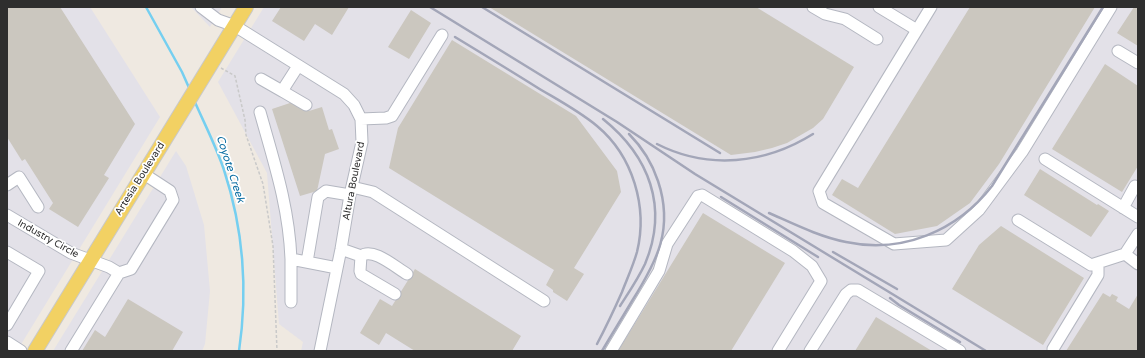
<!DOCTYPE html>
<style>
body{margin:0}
#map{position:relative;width:1145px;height:358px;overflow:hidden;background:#efe9e1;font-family:"Varela Round",sans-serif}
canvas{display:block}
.frame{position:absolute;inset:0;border:8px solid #2e2e2e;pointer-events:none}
</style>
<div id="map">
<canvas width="1145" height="358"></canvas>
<div class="frame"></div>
</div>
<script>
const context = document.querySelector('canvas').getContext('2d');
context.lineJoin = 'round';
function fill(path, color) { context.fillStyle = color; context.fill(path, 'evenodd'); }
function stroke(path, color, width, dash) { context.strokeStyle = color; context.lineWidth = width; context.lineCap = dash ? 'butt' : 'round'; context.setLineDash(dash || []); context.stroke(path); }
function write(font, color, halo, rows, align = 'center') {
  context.font = font + ' "Varela Round",sans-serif'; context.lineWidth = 3.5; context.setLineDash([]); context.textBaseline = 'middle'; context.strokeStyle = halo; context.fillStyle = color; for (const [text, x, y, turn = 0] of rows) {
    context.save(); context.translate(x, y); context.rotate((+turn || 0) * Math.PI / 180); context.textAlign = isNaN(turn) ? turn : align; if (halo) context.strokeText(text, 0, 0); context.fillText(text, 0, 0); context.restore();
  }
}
fill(new Path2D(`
 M7 7H90L160 117 17 351H7Z
 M191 7H222L210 27Z
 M264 7H1138V351H301L303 342 279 324 267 173 218 82Z
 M176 151 186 166 204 225 210 291 205 344 202 351H53Z`), '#e3e1e8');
stroke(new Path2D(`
 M146 7 182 72 190 90
 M194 100C204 123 216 146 224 170 243 228 248 290 239 351`), '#75cff0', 2.5);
fill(new Path2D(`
 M7 7H60L135 124 104 175 109 178 78 227 49 209 53 203 25 159 22 161 7 137Z
 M281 7H349L332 35 315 24 304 41 272 21Z
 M489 7H756L854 67 823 119 813 128 787 143 772 148 755 152 731 155Z
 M970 7H1095L999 164 970 203 937 226 895 234 832 195 842 179 858 188Z
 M1134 7H1138V46L1117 33Z
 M411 10 431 23 409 59 388 47Z
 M452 40 576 116 617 171 621 192 574 268 584 274 567 301 553 292V290L546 285 554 270 389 168 398 128Z
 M1105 64 1138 86V166L1122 192 1052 149Z
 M293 102 309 111 322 107 329 130 332 129 339 149 325 154 317 191 300 196 272 109Z
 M1040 169 1097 205 1098 204 1109 211 1091 237 1024 195Z
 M703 213 785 263 731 351H618Z
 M1001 226 1084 278 1043 345 952 289 979 245Z
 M415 269 521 336 512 351H415L386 333 379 345 360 333 380 299 392 306Z
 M1103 293 1110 297 1112 294 1118 297 1116 301 1129 309 1138 294V351H1066Z
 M128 299 183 332 172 351H82L95 330 105 337Z
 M876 317 932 351H855Z`), '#cbc7bf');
const minor = new Path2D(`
 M201 7 218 20 235 26 344 94 354 105 361 119 362 142 350 195 341 249 320 351
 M813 7 825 14 845 19 877 39
 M879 7 917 30
 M931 7 819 191 823 203 894 244 946 240 979 210 1022 152 1111 7
 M1118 51 1138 63
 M261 79 282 91 298 66
 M282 91 306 105
 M260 112C274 162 289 207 291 259L337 268
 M361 119 386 118 392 116 442 35
 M1045 159 1138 217
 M7 185 19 177 38 207
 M352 187 373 192 544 301
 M1123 208 1135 186
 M7 215 71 253 109 267 119 273
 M1018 220 1091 265 1125 254
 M341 249 361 256C373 247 395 267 407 274
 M7 252 39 271 7 325
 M1125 254 1138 234
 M1125 254 1138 264
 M361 256 360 271 361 274 395 294
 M291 259V302
 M307 262 318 197 326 191 350 195
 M7 342 21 351
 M1053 349 1098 275V263
 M71 351 119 273 131 269 173 200 170 191 144 174
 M611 351 659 271 667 244 698 196 702 195 793 251 812 266 821 281 778 351
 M810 351 846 294 851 290H858L960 351`);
const major = new Path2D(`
 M35 351 246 7`);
stroke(minor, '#b4b7c1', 13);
stroke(major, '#c9c9c9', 16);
stroke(new Path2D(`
 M221 68 235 76 245 120 246 135 263 184 273 246 277 351`), '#c9c9c9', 1.5, [3, 2]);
stroke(minor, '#fff', 11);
stroke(major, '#f2d163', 14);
stroke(new Path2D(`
 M430 7 617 122 695 174 986 351
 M482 7 720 153
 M455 37C483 54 511 71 538 88 558 100 579 111 597 126 633 156 648 207 637 252 633 266 627 279 622 292 614 310 606 327 597 344
 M603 119C649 156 669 207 645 264 638 279 629 292 620 306
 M657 144C708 170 765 164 813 134
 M721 197 818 257
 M769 213C794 224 820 237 846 242 902 254 957 231 992 186L1103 7
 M833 252 897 289
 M890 298 899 305 960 342
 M602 351C612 334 622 318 632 301 657 261 674 229 658 181 652 163 642 147 629 134`), '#a3a6b8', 2.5);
write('10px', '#2e2e2e', '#fff', [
 ["Artesia Boulevard",140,179,-58],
 ["Altura Boulevard",354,181,-79],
 ["Industry Circle",48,239,29]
]);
write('italic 11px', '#0d6fa3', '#fff', [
 ["Coyote Creek",230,169,72]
]);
</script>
